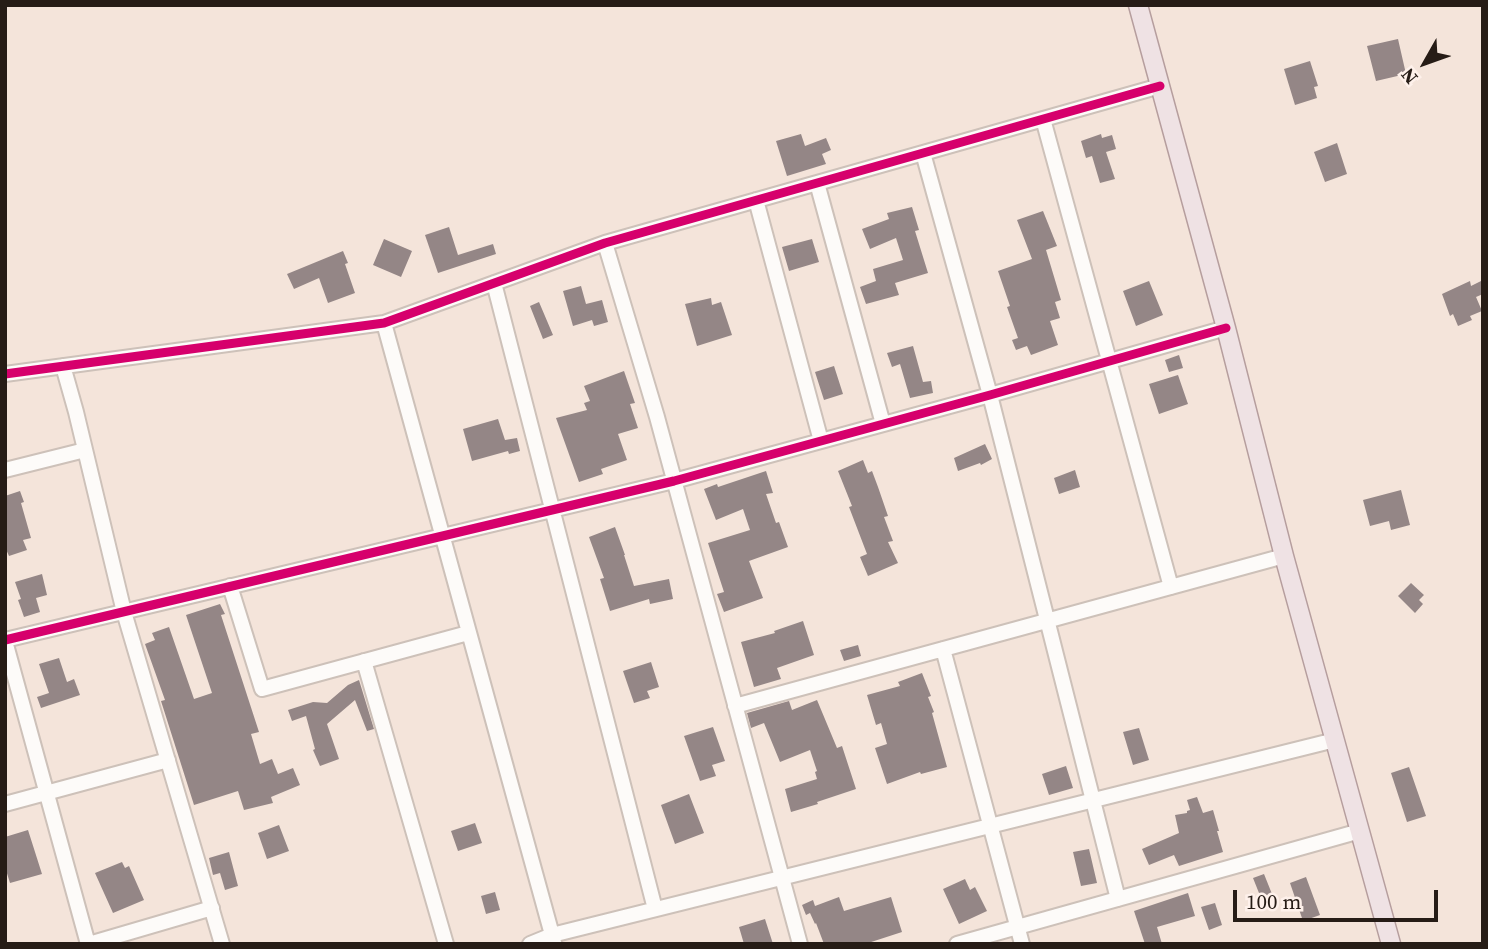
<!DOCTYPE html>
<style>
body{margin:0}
#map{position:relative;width:1488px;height:949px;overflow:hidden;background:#f4e4da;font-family:"Source Serif 4",serif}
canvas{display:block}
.frame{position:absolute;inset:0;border:7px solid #261c16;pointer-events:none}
.north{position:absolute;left:1390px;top:28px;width:70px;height:70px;-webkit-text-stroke:5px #fef1eb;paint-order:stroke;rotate:230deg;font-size:19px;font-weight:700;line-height:28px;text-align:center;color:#261c16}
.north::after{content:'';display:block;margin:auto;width:24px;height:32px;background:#261c16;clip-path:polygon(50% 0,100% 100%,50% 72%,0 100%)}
.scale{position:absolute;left:1233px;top:890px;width:205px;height:32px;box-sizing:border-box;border:4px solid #261c16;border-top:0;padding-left:9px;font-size:21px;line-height:24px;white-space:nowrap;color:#261c16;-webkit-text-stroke:5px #fef1eb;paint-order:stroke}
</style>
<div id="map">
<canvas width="1488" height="949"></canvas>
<div class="frame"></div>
<div class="north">N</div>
<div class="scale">100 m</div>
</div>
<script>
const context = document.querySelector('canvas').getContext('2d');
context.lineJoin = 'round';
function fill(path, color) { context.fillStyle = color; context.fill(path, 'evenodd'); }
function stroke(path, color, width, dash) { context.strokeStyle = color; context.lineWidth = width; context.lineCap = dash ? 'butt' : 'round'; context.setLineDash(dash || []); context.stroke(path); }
fill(new Path2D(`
 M1398 39 1406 74 1376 81 1367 46Z
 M1310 61 1318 86 1314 87 1317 98 1295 105 1284 69Z
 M801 134 805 146 826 138 831 150 822 154 826 164 787 176 776 141Z
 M1101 134 1102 138 1112 135 1116 149 1106 152 1115 179 1100 183 1092 156 1086 158 1081 141Z
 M1337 143 1347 174 1325 182 1314 152Z
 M912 207 919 230 915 231 928 273 895 283 899 295 866 304 860 287 876 281 873 269 903 260 896 238 870 249 862 229 889 219 887 213Z
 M1043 211 1057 246 1046 250 1061 300 1055 302 1060 318 1050 321 1058 345 1031 355 1027 346 1016 350 1012 340 1018 338 1007 307 1010 306 998 271 1032 259 1017 220Z
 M449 227 458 255 493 244 496 254 438 273 425 235Z
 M384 239 412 251 401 277 373 265Z
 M812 239 819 262 789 271 782 247Z
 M343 251 348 263 345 264 355 293 328 303 319 278 294 289 287 274Z
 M1483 280V294L1476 297 1482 311 1470 316 1472 320 1458 326 1453 314 1450 316 1442 294 1470 281 1471 286Z
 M1149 281 1163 315 1136 326 1123 291Z
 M581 286 586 304 602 300 608 322 594 326 592 320 573 326 563 291Z
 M711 298 712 305 721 302 732 335 697 346 685 304Z
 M539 302 553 335 543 339 530 306Z
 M913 346 923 382 931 381 933 393 910 398 900 364 892 367 887 353Z
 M1179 355 1183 368 1169 372 1165 360Z
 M834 366 843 394 824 400 815 372Z
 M624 371 635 403 630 404 638 428 618 434 627 460 601 469 603 474 579 482 556 418 587 410 584 403 590 401 584 386Z
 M1178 375 1188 404 1159 414 1149 384Z
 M498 419 505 440 517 438 520 451 509 454 508 451 472 461 463 429Z
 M985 444 992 459 981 465 980 463 958 471 954 458Z
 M863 460 868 473 872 471 878 487 888 516 884 517 893 541 888 542 898 563 868 576 860 557 867 554 849 507 852 506 838 471Z
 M1075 470 1080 487 1059 494 1054 478Z
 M766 471 773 493 766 494 776 523 779 522 788 547 749 561 763 598 724 612 717 594 724 592 708 543 750 530 743 509 716 520 704 489 717 484 718 487Z
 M1401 490 1410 525 1391 530 1389 521 1370 526 1363 500Z
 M20 491 24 502 21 503 31 538 23 540 27 550 9 556 5 547V496Z
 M615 527 625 555H624L634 586 669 579 673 599 650 604 649 599 610 611 600 579 604 578 589 537Z
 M42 574 47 595 36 598 40 612 24 617 18 600 21 599 15 582Z
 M1411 583 1424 595 1419 600 1423 604 1415 613 1398 596Z
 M220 604 225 614 221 615 259 732 251 734 260 764 272 759 278 774 293 768 300 785 271 797 273 803 244 810 238 791 194 805 161 701 165 700 145 644 155 640 152 633 169 627 194 699 212 693 186 615Z
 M803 621 814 655 777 668 781 679 754 687 741 642 775 633 774 631Z
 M858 645 861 656 844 661 840 650Z
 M59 658 67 682 74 679 80 695 41 708 37 697 49 693 39 664Z
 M651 662 659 687 647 691 650 698 634 703 623 671Z
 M922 673 931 696 928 697 934 712 932 713 947 767 921 774 920 772 887 784 875 748 887 744 881 723 876 725 867 695 900 686 898 682Z
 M359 680 374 729 367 731 355 700 327 724 339 759 320 766 313 750 315 749 306 716 292 721 288 710 313 702 327 703 348 685Z
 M817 700 837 748 842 746 856 789 817 802 818 804 791 812 785 789 817 779 815 772 817 771 810 750 780 762 764 723 751 728 747 713 789 701 792 710Z
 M713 727 725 761 712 765 716 776 700 781 684 736Z
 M1139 728 1149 760 1133 765 1123 732Z
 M1066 766 1073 788 1049 795 1042 774Z
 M1409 767 1426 816 1407 822 1391 773Z
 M689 794 704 833 675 844 661 805Z
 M1197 797 1203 813 1213 810 1219 831H1217L1223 852 1179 866 1174 855 1149 865 1142 849 1179 833 1175 815 1187 813V811L1190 810 1187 800Z
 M475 823 482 843 458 851 451 831Z
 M279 825 289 851 267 859 258 833Z
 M28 830 42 874 10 883 5 867V837Z
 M1089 849 1097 883 1081 886 1073 852Z
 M229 852 238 886 225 890 220 873 213 875 209 858Z
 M122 862 125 868 129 866 144 900 113 913 95 873Z
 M1264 874 1274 899 1263 903 1253 878Z
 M1306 877 1320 915 1303 921 1290 883Z
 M965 879 970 890 975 887 987 911 959 924 943 889Z
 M495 892 500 910 486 914 481 896Z
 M1188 893 1195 916 1157 927 1162 944H1145L1134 911Z
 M839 897 844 911 891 897 902 932 865 944H824L816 923 815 924 810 913 806 915 802 905 813 900 815 906Z
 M1215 903 1222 925 1209 930 1201 907Z
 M765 919 773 944H744L739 927Z`), '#948686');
const minor = new Path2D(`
 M1043 119 1171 587
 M923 153 990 395 1118 899
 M817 183 883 424
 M756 200 821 441
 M605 243 657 417 800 944
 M494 283 655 909
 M384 323 554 942
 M63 366 76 412 124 612 222 944
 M5 374 384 323 605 243 1160 86
 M5 470 85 450
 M230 586 262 689 468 633
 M5 640 674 481 990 395 1226 328
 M5 641 88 944
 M943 649 1022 944
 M364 661 446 944
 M735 706 1284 556
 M5 804 168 760
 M89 944 212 908
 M530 944 552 935 1335 740
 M957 944 1360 831`);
const major = new Path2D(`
 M1138 5 1226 328 1284 556 1391 944`);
stroke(minor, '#cdc1b9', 18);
stroke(major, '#b69e9e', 21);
stroke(minor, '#fdfbf9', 14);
stroke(major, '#efe2e4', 18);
stroke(new Path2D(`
 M5 374 384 323 605 243 1160 86
 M5 640 674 481 990 395 1226 328`), '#d6006c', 9);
</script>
